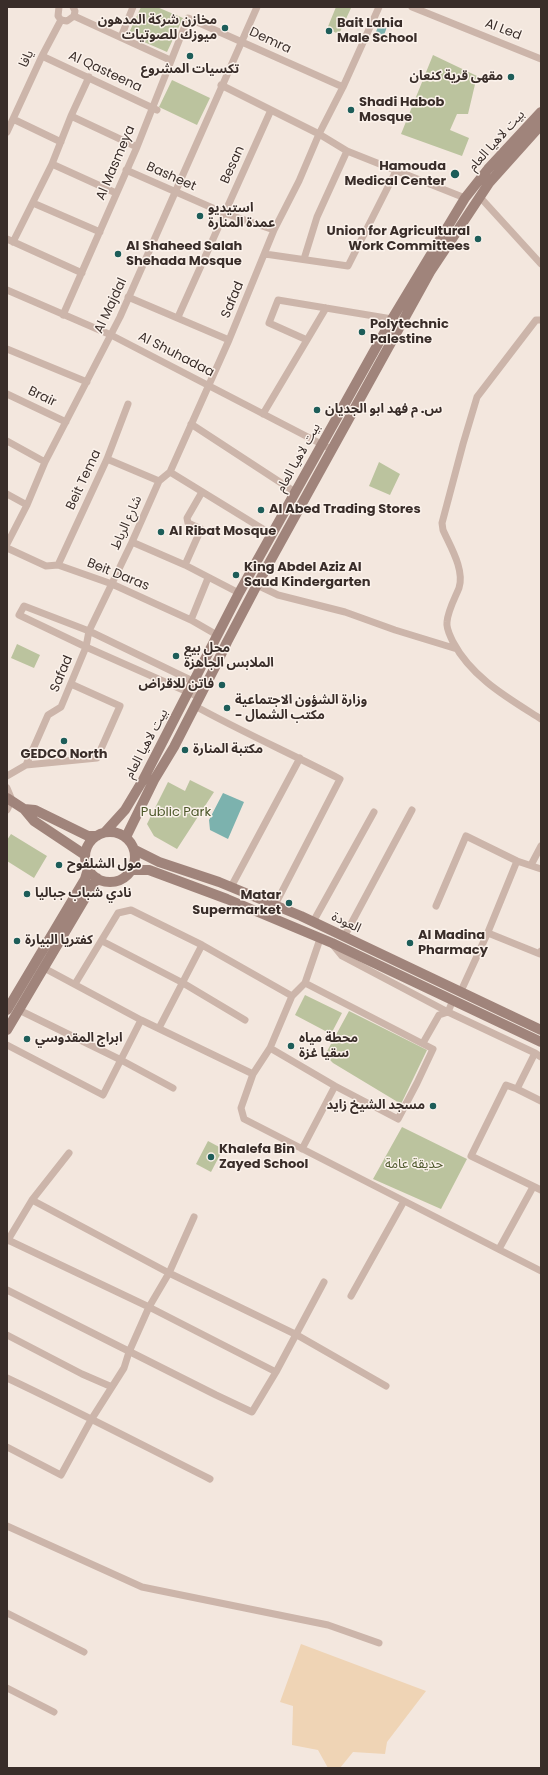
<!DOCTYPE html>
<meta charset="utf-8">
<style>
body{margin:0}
#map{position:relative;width:548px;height:1775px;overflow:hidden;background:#f3e7de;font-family:Poppins,sans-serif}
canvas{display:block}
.frame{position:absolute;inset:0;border:8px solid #392d29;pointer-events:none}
</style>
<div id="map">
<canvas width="548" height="1775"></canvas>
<div class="frame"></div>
</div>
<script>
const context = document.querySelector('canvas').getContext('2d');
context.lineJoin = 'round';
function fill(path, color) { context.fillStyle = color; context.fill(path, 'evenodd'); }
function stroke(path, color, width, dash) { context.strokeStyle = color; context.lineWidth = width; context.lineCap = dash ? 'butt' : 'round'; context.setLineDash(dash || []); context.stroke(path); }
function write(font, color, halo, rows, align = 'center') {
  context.font = font + ' Poppins,"Noto Sans Arabic",sans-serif'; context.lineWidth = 3; context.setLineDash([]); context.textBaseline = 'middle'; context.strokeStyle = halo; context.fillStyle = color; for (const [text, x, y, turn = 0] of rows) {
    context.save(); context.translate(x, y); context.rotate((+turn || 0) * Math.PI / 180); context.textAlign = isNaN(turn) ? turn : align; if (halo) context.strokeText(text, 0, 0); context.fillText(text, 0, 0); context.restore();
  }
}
fill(new Path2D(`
 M141 7H157L183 18 167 52 128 35Z
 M336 7 351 8 339 34 327 29Z
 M433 55 477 76 468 114H457L450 130 469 138 462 156 401 134Z
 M172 80 210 98 197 125 159 107Z
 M379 462 400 474 390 495 369 486Z
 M17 644 40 655 34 668 11 658Z
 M190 780 214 792 177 849 154 836 147 824 168 782 185 791Z
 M11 834 47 856 34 878 7 861V840Z
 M305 995 342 1013 331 1034 295 1015Z
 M349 1011 427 1050 401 1104 333 1063 325 1055Z
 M402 1127 467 1159 441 1209 373 1179Z
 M208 1141 223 1149 211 1172 196 1164Z`), '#bbc39e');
fill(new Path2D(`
 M301 1644 426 1691 387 1742 385 1754 353 1752 340 1768H328L318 1750 292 1745 293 1706 280 1702Z`), '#efd4b5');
fill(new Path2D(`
 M381 19 389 22 382 40 374 37Z
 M223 793 244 802 228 839 210 830 209 820Z`), '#7cb2ae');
stroke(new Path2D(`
 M59 7 58 16 61 20 67 21 74 16 75 11 73 7
 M412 7 541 59
 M74 16 170 60
 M121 37 133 7
 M42 56 157 110
 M221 85 319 134 347 151 465 198
 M71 116 137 147
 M13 119 61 142
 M7 132 42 56 61 20
 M52 164 116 193
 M126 170 224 213 274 230
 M479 196 541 264
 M33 203 100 232
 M7 239 82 273
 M13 242 52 164 71 116 89 77
 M265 254 348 266 396 171
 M304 259 317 217 347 151
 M7 290 111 335 331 449
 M128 297 229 340
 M63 315 137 147 188 18 343 87
 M178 317 271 110
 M541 320H536L477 397 463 444 442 523 443 530C450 546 465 570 459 588 455 598 448 610 447 622 446 629 450 635 453 642 472 678 508 698 541 719
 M307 340 269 323 278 300 392 319
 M7 349 87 382
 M7 394 66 422
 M263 414 326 308
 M191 424 295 492
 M7 441 45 462
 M107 459 159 481
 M170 472 271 534
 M7 494 27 505
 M132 542 185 565 239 593
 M7 544 27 505 45 462 120 317 257 7
 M7 548 46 566 58 565 112 584 191 620 217 635
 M58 565 107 459 128 404
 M185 565 201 529 188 523 187 518 202 492
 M257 585 278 595 345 612 395 630 457 649
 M191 620 208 578
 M199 697 86 647 19 615 24 606 89 631 205 687
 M195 706C242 732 292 754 340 779L275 905
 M26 765 97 758 120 706 71 684
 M7 776 26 765 48 715 61 707 86 647 89 631 132 542 159 481 170 472 229 340 274 230 299 181 319 134 343 87 379 7
 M7 788 12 800 7 810
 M531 865 541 846
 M231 887 300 758
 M436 906 466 836 517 861 541 869
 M313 922 374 812
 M488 933 540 954 541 951
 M344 937 412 810
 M320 939 305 983 292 996 270 1048 253 1074 241 1108 244 1119 541 1271
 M102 941 183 983 245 1020
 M333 945 342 956 448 1012 535 1053
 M44 968 141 1020 253 1074
 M75 984 118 913 131 910 202 945 292 996
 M461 991 488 932 517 861
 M19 1010 121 1060 173 1088
 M159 1028 202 945
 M423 1043 439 1015 448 1012 453 1000
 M7 1045 103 1095 141 1020
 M270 1048 335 1086 398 1119 417 1083 433 1049 305 983
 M541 1057 535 1053 517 1089 506 1085 471 1156 541 1190
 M517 1089 541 1101
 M302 1149 335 1086
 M32 1200 169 1273 297 1335 386 1386
 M8 1240 32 1200 69 1153
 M7 1241 8 1240 149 1307 276 1372
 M499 1249 533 1187
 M7 1290 216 1395 252 1412 276 1372 324 1282
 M351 1296 404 1201
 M7 1335 82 1374 112 1387
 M7 1378C75 1410 142 1445 210 1479
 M7 1447 61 1475 91 1420 124 1368 129 1352 149 1307 169 1273 194 1217
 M7 1526 142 1587 328 1625 379 1643
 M7 1613 84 1652
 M7 1688 54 1712`), '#ccb5aa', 7);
stroke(new Path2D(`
 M7 798 24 809 34 821 85 855
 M24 809 35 810 88 836H97
 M85 857a25 25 0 1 1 50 0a25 25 0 1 1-50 0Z
 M105 832 125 810 143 780 239 593 392 319 465 198 488 169 541 112
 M126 837 154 780 174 747 214 669 227 642 257 585 430 272 489 183 541 125
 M135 850 159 862 219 882 301 916 541 1030
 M132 870H149L227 899 332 943 541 1042
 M7 1010 85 879 88 869
 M7 1030 97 878`), '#a0847b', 10);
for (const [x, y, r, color] of [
 [225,28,4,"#1d5d59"],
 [329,31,4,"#1d5d59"],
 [190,56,4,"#1d5d59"],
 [511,77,4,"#1d5d59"],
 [351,110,4,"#1d5d59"],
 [455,174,5,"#1d5d59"],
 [200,216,4,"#1d5d59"],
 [478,239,4,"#1d5d59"],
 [118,254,4,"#1d5d59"],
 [362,332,4,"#1d5d59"],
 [317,410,4,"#1d5d59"],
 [261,510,4,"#1d5d59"],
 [161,532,4,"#1d5d59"],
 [236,575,4,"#1d5d59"],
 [176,656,4,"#1d5d59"],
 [222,685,4,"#1d5d59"],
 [227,708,4,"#1d5d59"],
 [64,741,4,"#1d5d59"],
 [185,750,4,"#1d5d59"],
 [59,865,4,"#1d5d59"],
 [27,894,4,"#1d5d59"],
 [289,903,4,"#1d5d59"],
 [17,941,4,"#1d5d59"],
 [410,943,4,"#1d5d59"],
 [27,1039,4,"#1d5d59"],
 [291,1046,4,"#1d5d59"],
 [433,1106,4,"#1d5d59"],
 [211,1157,4,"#1d5d59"]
]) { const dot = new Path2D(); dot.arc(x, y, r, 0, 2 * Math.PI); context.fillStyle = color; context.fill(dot); stroke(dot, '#fbf2eb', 1.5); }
write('bold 13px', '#392d29', '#fbf2eb', [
 ["مخازن شركة المدهون",217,21,"right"],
 ["ميوزك للصوتيات",217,36,"right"],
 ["Bait Lahia",337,24],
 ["Male School",337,39],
 ["تكسيات المشروع",190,70,"center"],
 ["مقهى قرية كنعان",503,77,"right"],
 ["Shadi Habob",359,103],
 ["Mosque",359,118],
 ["Hamouda",446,167,"right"],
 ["Medical Center",446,182,"right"],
 ["استيديو",208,209],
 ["عمدة المنارة",208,224],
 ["Union for Agricultural",470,232,"right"],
 ["Work Committees",470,247,"right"],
 ["Al Shaheed Salah",126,247],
 ["Shehada Mosque",126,262],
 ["Polytechnic",370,325],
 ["Palestine",370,340],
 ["س. م فهد ابو الجديان",325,410],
 ["Al Abed Trading Stores",269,510],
 ["Al Ribat Mosque",169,532],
 ["King Abdel Aziz Al",244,568],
 ["Saud Kindergarten",244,583],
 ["محل بيع",184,649],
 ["الملابس الجاهزة",184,664],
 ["فاتن للاقراض",214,685,"right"],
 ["وزارة الشؤون الاجتماعية",235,701],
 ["- مكتب الشمال",235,716],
 ["مكتبة المنارة",193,750],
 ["GEDCO North",64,755,"center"],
 ["مول الشلفوح",67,865],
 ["نادي شباب جباليا",35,894],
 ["Matar",281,896,"right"],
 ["Supermarket",281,911,"right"],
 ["Al Madina",418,936],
 ["Pharmacy",418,951],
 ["كفتريا البيارة",25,941],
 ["ابراج المقدوسي",35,1039],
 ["محطة مياه",299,1039],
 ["سقيا غزة",299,1054],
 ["مسجد الشيخ زايد",425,1106,"right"],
 ["Khalefa Bin",219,1150],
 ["Zayed School",219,1165]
], 'left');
write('13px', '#392d29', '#fbf2eb', [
 ["Al Led",503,30,21],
 ["Demra",270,41,25],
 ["يافا",27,59,-65],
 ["Al Qasteena",105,72,25],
 ["بيت لاهيا العام",497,141,-48],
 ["Al Masmeya",116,163,-67],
 ["Besan",233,165,-66],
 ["Basheet",171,177,24],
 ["Safad",233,300,-67],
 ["Al Majdal",111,306,-65],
 ["Al Shuhadaa",176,355,27],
 ["Brair",42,397,26],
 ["بيت لاهيا العام",299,458,-61],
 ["Beit Tema",84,480,-65],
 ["شارع الرباط",127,523,-66],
 ["Beit Daras",118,575,22],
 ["Safad",62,674,-67],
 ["بيت لاهيا العام",147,744,-62],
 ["العودة",346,923,26]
]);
write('13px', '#4e592c', '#fbf2eb', [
 ["Public Park",176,813],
 ["حديقة عامة",414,1165]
]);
</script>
